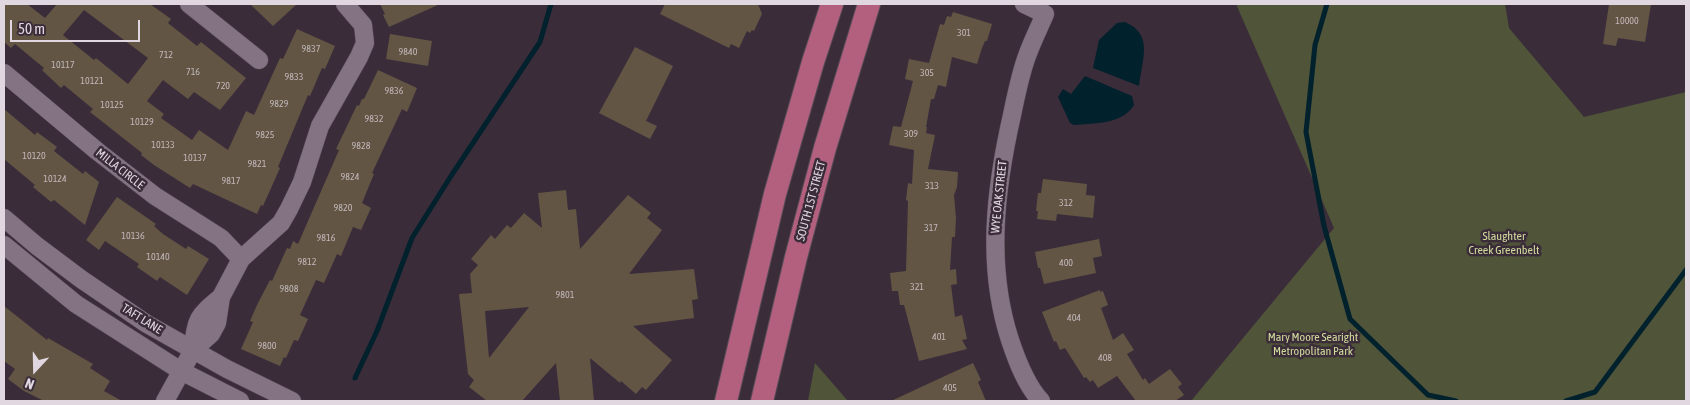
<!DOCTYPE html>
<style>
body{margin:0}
#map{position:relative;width:1690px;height:405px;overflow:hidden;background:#3b2c3a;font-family:"Asap Condensed",sans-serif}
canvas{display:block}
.frame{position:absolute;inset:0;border:5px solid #e1d7e0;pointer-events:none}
.north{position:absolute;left:10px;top:345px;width:50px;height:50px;-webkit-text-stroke:4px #3b2c3a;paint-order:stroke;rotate:201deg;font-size:14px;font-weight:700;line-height:20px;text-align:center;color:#e1d7e0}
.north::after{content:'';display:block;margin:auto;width:18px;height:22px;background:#e1d7e0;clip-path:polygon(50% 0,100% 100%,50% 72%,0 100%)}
.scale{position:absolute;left:10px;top:20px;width:130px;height:22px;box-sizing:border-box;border:2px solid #e1d7e0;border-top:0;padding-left:6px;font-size:15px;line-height:18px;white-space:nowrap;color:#e1d7e0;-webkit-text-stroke:4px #3b2c3a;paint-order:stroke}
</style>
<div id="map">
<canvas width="1690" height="405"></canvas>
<div class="frame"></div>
<div class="north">N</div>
<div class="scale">50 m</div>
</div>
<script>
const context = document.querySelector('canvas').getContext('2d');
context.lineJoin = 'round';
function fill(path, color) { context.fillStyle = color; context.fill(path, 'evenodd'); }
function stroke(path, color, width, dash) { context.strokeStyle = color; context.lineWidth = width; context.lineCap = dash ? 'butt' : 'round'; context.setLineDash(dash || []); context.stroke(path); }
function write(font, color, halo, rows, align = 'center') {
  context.font = font + ' "Asap Condensed",sans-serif'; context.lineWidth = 5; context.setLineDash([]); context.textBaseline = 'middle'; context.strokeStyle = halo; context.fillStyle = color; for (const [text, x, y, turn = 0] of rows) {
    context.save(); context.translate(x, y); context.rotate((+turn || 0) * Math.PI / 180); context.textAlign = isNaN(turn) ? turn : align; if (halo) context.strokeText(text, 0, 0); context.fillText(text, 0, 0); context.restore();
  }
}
fill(new Path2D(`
 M1236 4H1505L1509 28 1584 117 1686 92V401H1191L1334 228Z
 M815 363 848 401H808Z`), '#505439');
fill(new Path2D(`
 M1125 22C1154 34 1142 60 1139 86L1093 68 1099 40 1117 23Z
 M1085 76 1132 96 1134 105C1122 125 1094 123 1074 125L1070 123 1058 97 1063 89 1071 94Z`), '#01212d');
stroke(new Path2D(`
 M1327 4 1315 45 1306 132 1324 226 1350 319 1428 395 1456 401
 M355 378 377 331 412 238 451 176 540 42 551 4
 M1566 401 1595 392 1686 270`), '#01212d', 5);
fill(new Path2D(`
 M4 4H27L45 18 57 4H150L171 19 168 23 197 46 201 42 246 78 220 110 194 92 188 99 163 80 147 101 164 114 161 118 192 140 199 130 228 150 246 111 254 115 280 58 283 59 297 29 335 46 325 69 322 68 310 96 308 95 278 167 280 168 263 206 261 205 257 214 193 184 190 188 154 165 141 155 142 153 90 112 93 109 64 85 61 88 45 73 42 70 44 68 15 44 11 48 4 42ZM84 10 148 58 128 84 96 58 94 60 63 35Z
 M250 4H297L273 26Z
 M380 4H440L389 27 383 15 385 14Z
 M665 4H758L762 14 754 31 752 30 750 33 747 31 739 48 731 44 729 48 660 14Z
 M1609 4H1651L1645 42 1618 38 1616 46 1603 44Z
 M953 12 992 24 987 41H985L982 48 977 64 952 57 946 87 938 85 934 99H931L926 127H927L926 133 935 135 928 169 958 172 957 187 954 195 956 218 955 237H952L950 270 956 269 957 284 951 285 955 317 962 315 967 339 962 340 967 349 919 361 904 305H900L898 291H892L890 273 906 271 908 201 906 200 908 183 912 184 914 150 889 145 893 126 901 127 913 81 905 79 909 59 929 63 940 24 944 25 947 16 951 17Z
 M390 34 432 41 428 66 386 59Z
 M635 47 673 66 646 121 657 126 650 139 599 113Z
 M378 70 417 88 407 112 402 109 372 173 374 174 362 203 371 208 361 230 353 227 341 256 337 254 324 283 316 280 300 315 308 319 298 341 294 340 286 358 284 357 280 366 241 349 253 322 250 321 257 305 270 280 272 281 287 248 290 249 293 241 298 244 339 150 336 149 357 105 359 106 362 99H364Z
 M4 109 35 135 37 132 57 147 54 151 83 174 85 171 99 182 85 225 54 200 51 202 33 187 35 185 4 159Z
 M1043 179 1087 184 1086 195 1095 196 1093 218 1057 214 1056 221 1037 219 1038 211H1036L1038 193H1041Z
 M566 190 568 210 576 209 580 249 628 195 651 213 647 218 662 230 629 274 694 269 698 299 692 300 694 318 633 326 672 360 646 390 642 387 636 394 621 381 620 383 590 358 594 401H560L556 363 522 401H487L469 387 474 380 468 374 459 294 472 293 470 274 478 265 471 259 491 235 495 239 507 225 511 228 524 213 542 228 538 193ZM529 307 489 358 485 311Z
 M117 197 156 224 154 226 163 234 186 249 188 246 209 259 187 295 160 277 157 281 137 267 139 264 105 241 99 250 86 240Z
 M1099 239 1102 256 1093 258 1096 273 1044 284 1040 268H1038L1035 252Z
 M1100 290V292L1103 291 1108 305 1101 308 1113 340 1123 333 1134 350 1127 354 1143 380 1145 378 1149 384 1170 369 1182 384 1178 387 1184 395 1175 401H1136L1117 376 1098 388 1093 380 1090 382 1086 377 1084 378 1065 348 1060 350 1056 341 1054 342 1042 312Z
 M4 306 47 340 48 338 93 364 90 368 110 381 104 391 122 401H44L24 391 8 379 15 369 4 361Z
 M973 363 981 380 978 382 986 401H891Z`), '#625544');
const minor = new Path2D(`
 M189 4 259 60
 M1024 4 1045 14C1039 28 1032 42 1027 56 1020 75 1016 96 1012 115 995 190 986 266 1010 340 1017 361 1026 385 1041 401
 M4 73 97 151 155 196 221 238 241 259
 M4 218 37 246 81 279 147 324 227 369 292 401
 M4 245 76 304 181 371 240 401
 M221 297C197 317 196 318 193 350L211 334 217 323 221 297 241 259 281 223 289 209 302 182 320 126 359 57 365 43 363 25 345 4
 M165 401 193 350`);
const major = new Path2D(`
 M726 401 775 194 813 62 832 4
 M762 401 796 257 825 148 869 4`);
stroke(minor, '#574b56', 19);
stroke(major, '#574b56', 24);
stroke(minor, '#847382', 18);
stroke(major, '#b2607d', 22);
write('10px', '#c1b6b9', null, [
 ["10000",1627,21],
 ["301",964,33],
 ["9837",311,49],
 ["9840",408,52],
 ["712",166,55],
 ["10117",63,65],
 ["716",193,72],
 ["305",927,73],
 ["9833",294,77],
 ["10121",92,81],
 ["720",223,86],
 ["9836",394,91],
 ["9829",279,104],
 ["10125",112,105],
 ["9832",374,119],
 ["10129",142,122],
 ["309",911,134],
 ["9825",265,135],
 ["10133",163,145],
 ["9828",361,146],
 ["10120",34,156],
 ["10137",195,158],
 ["9821",257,164],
 ["9824",350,177],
 ["10124",55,179],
 ["9817",231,181],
 ["313",932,186],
 ["312",1066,203],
 ["9820",343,208],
 ["317",931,228],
 ["10136",133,236],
 ["9816",326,238],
 ["10140",158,257],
 ["9812",307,262],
 ["400",1066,263],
 ["321",917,287],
 ["9808",289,289],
 ["9801",565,295],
 ["404",1074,318],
 ["401",939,337],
 ["9800",267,346],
 ["408",1105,358],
 ["405",950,388]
]);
write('12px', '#e1d7e0', '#3b2c3a', [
 ["MILLA CIRCLE",120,169,38],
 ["WYE OAK STREET",999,197,-84],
 ["SOUTH 1ST STREET",811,201,-75],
 ["TAFT LANE",142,319,32]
]);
write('12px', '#d0db9b', '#3b2c3a', [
 ["Slaughter",1504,236],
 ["Creek Greenbelt",1504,250],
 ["Mary Moore Searight",1313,337],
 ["Metropolitan Park",1313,351]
]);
</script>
